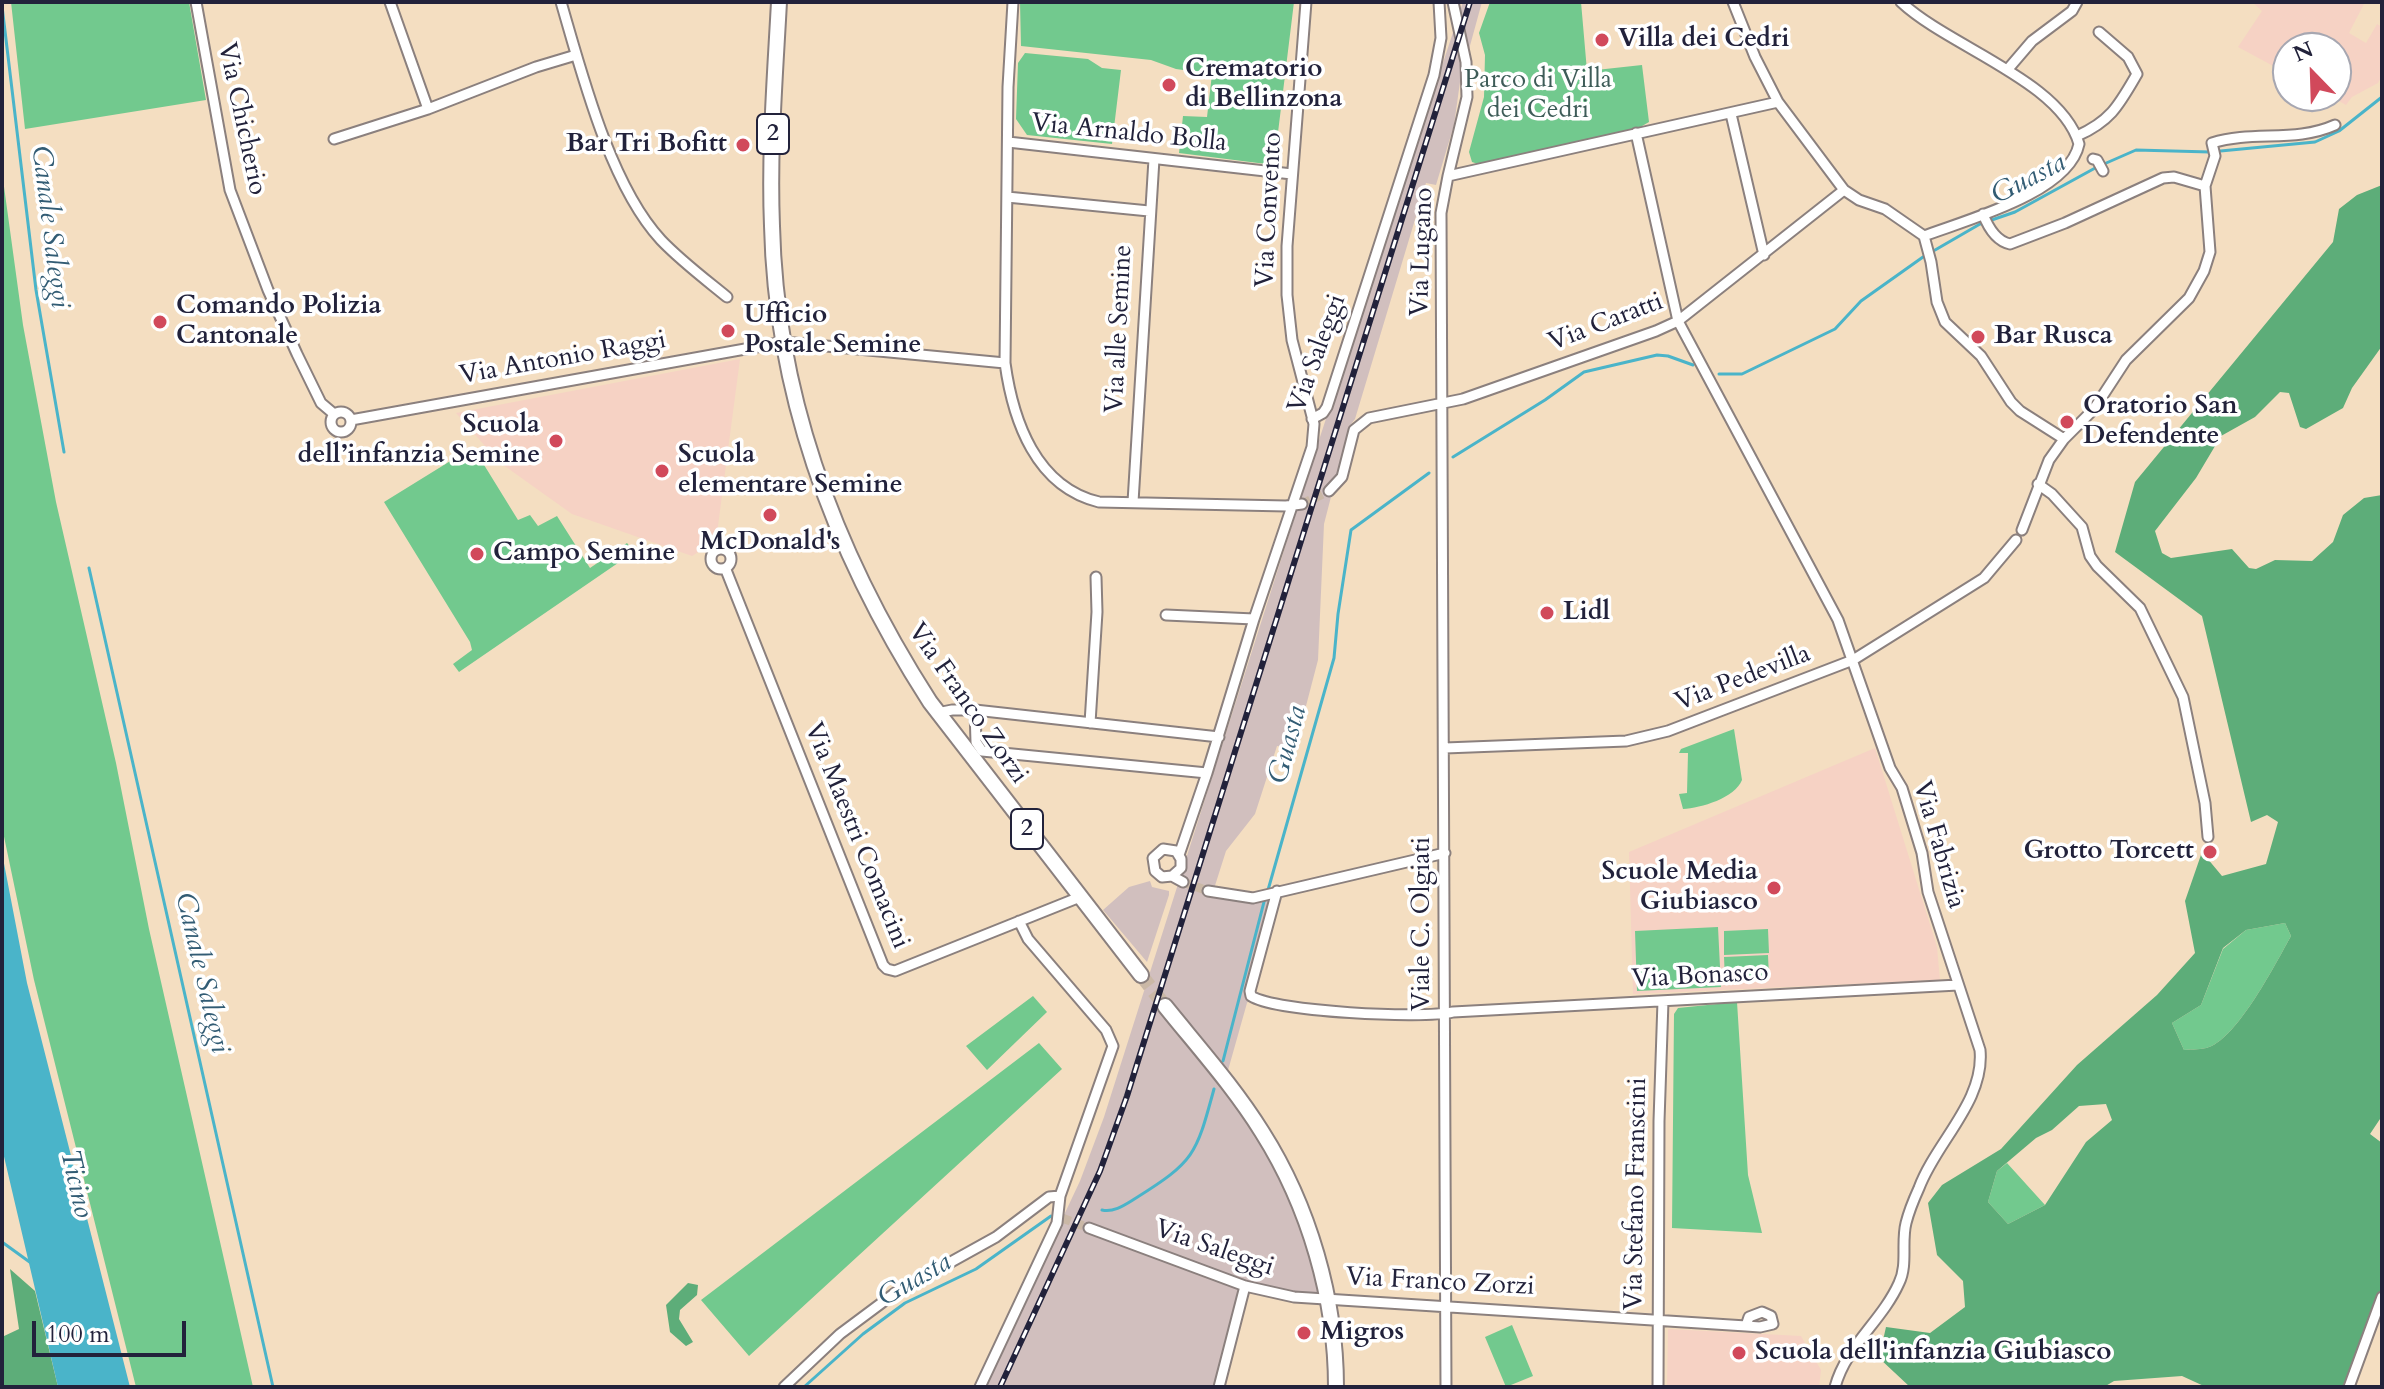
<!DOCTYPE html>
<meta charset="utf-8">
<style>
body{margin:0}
#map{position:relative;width:2384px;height:1389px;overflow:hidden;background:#f4dec1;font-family:Cardo,serif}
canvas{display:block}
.frame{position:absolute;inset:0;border:4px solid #22223b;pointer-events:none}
.north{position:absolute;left:2272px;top:32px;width:80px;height:80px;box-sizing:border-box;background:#fff;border:2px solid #a7a7b1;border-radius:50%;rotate:337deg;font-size:22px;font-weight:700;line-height:32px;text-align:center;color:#22223b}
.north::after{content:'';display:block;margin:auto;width:28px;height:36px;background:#d1495b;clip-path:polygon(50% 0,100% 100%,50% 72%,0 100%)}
.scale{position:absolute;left:32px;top:1321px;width:154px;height:36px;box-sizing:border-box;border:4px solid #22223b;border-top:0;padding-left:10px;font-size:24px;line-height:28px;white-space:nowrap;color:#22223b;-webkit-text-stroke:6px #fff;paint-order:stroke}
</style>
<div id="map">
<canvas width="2384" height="1389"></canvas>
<div class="frame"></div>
<div class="north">N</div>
<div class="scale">100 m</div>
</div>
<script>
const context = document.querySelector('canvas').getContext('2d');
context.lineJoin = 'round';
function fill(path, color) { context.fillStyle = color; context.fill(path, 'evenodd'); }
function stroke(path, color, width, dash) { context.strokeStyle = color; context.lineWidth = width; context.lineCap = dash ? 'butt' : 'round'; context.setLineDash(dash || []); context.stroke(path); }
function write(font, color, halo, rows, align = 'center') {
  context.font = font + ' Cardo,serif'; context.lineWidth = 7; context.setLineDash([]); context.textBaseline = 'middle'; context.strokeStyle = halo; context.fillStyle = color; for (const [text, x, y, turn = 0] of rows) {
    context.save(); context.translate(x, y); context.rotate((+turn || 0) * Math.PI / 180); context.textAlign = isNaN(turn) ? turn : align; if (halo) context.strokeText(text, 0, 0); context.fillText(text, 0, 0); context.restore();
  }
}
fill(new Path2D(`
 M2252 2H2365L2349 33 2366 43 2377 24 2382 27V76L2378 83 2352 97 2346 105 2330 96H2336V48H2288V74L2238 47 2262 11Z
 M740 359 716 541 692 556 572 514 499 462 456 413Z
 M1875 748 1937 947 1940 980 1633 994 1629 852Z
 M1668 1329 1801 1336 1821 1370 1819 1387H1667Z`), '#f6d2c4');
fill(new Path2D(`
 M1463 2H1482L1460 82 1454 125 1436 185 1426 183 1355 419 1349 427 1324 524 1318 660 1295 748 1277 746 1255 814 1226 851 1212 895 1271 899 1251 996 1247 1003 1225 1081 1273 1151 1327 1300 1245 1286 1219 1387H983L1080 1181 1104 1117 1320 437Z
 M1150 881 1152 887 1169 891V895L1147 962 1103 910 1129 887Z`), '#d1bfbe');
fill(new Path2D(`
 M11 2H189L206 100 25 129Z
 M1020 2H1294L1274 165 1179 153 1183 116 1207 117 1212 74 1176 69 1151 60 1021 46Z
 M1490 2H1581L1587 71 1642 65 1649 122 1637 129 1481 165 1472 162 1469 152 1484 97 1485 55 1479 33Z
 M1025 53 1088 59 1102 68 1121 70 1112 144 1027 135 1016 119 1018 63Z
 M2 172 23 325 56 502 116 763 149 929 253 1387H136L34 980 2 827Z
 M473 447 518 520 530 515 538 526 557 516 590 568 627 543 634 552 459 672 453 664 472 650 470 642 384 502Z
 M1734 729 1742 780C1735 798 1701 808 1683 809L1679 794 1687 793 1688 753H1679L1681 749Z
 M2285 923 2291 936C2276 963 2238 1037 2209 1047 2202 1050 2192 1049 2184 1050L2172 1023 2201 1005 2223 949 2246 930Z
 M1718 927 1721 987 1637 991 1635 931Z
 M1768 929 1769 953 1724 955V931Z
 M1768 955 1769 978 1725 980 1724 957Z
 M1033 996 1047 1012 987 1070 966 1046Z
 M1737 1002 1748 1175 1762 1233 1672 1228 1674 1014 1678 1008Z
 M1039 1043 1062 1069 749 1356 701 1300Z
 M2007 1163 2045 1205 2008 1224 1988 1202 1997 1171Z
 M1512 1325 1533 1376 1506 1387 1485 1337Z`), '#72c98e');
fill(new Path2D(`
 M2382 185V346L2352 388 2343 408 2306 429 2300 427 2289 393 2280 392 2255 417 2221 436 2196 478 2155 531 2162 553 2171 558 2232 549 2249 568 2256 569 2275 560 2312 561 2333 542 2343 515 2364 498 2382 495V1116L2370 1134 2382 1143V1297L2349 1387H2206L2182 1376 2114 1381 2104 1387H1910L1879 1358 1886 1327 1930 1333 1965 1307 1963 1281 1937 1255 1928 1203 1942 1185 2001 1149 2077 1065 2157 995 2195 953 2185 901 2202 852 2222 876 2266 864 2278 822 2267 815 2251 822 2202 616 2115 552 2135 482 2333 242 2339 209 2357 195ZM2285 923 2291 936C2276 963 2238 1037 2209 1047 2202 1050 2192 1049 2184 1050L2172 1023 2201 1005 2223 948 2246 930ZM2106 1104 2112 1120 2086 1142 2045 1205 2008 1224 1988 1202 1997 1171 2036 1138 2052 1130 2079 1106Z
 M10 1269 35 1291 58 1387H2V1337L19 1329Z
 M688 1283 698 1285 697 1295 680 1310 679 1319 693 1342 686 1346 670 1332 666 1305Z`), '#5dad79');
fill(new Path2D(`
 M2 853 27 983 130 1387H58L2 1148Z`), '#4ab4c9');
stroke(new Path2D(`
 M2 6 36 290 64 452
 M2104 164 2136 150 2210 152 2315 142 2339 131 2382 97
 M1719 374H1742L1835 329 1861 301 1923 257 1980 224 2015 212 2097 167
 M1453 457 1545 400 1584 372 1657 355 1668 356 1693 365
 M89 568 273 1387
 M1268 890 1334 658 1338 614 1351 530 1429 473
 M1223 1061 1265 898
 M1102 1210C1114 1213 1126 1204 1136 1198 1195 1161 1196 1155 1214 1089
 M2 1242 31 1263
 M804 1387 863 1334 905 1303 976 1269 1051 1216`), '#4ab4c9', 3);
stroke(new Path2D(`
 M1302 504 1329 491
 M1183 882 1208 891
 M1062 1218 1089 1228`), '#cab8a6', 9, [9, 4.5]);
stroke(new Path2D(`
 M1141 975 1165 1006`), '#cab8a6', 14, [14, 7]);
const street = new Path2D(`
 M196 2 230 190 268 290 297 354 321 403 334 414
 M390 2 428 109
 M561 2C582 74 610 185 661 240 681 261 705 279 727 297
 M1013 2 1008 87 1005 363C1013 421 1036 487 1099 502L1286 506 1302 504
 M1733 2 1755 57 1778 102 1844 190 1859 200 1885 209 1924 236
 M1901 2C1949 47 2061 81 2079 144 2069 193 1966 220 1924 236
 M2008 69 2032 41 2072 11 2077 2
 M1731 114 1764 255
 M1636 133 1678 321 1838 620 1890 768 1902 788 1922 853 1928 892 1980 1050C1985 1101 1936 1142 1919 1188 1914 1199 1909 1211 1906 1223 1901 1242 1908 1265 1899 1283 1882 1321 1846 1346 1835 1387
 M2077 136C2111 121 2119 105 2137 74L2128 57 2099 32
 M334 139 428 109 536 67 576 55
 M1008 142 1292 174
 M2093 159 2097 160 2103 171
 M1448 176 1778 102
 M1007 197 1149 211
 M1983 214C1988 227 1996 241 2010 244L2065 223 2163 178 2174 177 2205 186
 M1924 236 1931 262 1937 302 1945 322 1981 356 2011 402 2020 411 2064 439
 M331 422a10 10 0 1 1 20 0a10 10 0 1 1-20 0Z
 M1312 419 1323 413 1327 407 1434 75 1441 38 1439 2
 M351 420 784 342 1005 363
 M2038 484 2052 494 2082 527 2090 556 2097 566 2140 608 2183 697 2205 803 2208 837
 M1329 491 1342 477 1354 430 1369 418 1463 399 1656 331 1678 321 1844 190
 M1133 502 1154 159
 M2022 530 2049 460 2064 439 2094 409 2126 360 2189 298 2204 271 2210 252 2205 186 2215 156 2212 143C2253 130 2295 143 2335 125
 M711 559a10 10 0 1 1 20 0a10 10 0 1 1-20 0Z
 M726 570 883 965 887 969 895 971 1080 897
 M1166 615 1254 619
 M975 710 976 742 982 751 1207 773
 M937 713 952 710H975L1219 737
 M1090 723 1097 612 1096 577
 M1445 748 1626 741 1668 731 1853 660 1984 578 2016 540
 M1179 855 1207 773 1254 619 1312 447 1314 424 1292 340 1287 295V246L1306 2
 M1172 876 1181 868V859L1176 851 1163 849 1153 858 1155 871 1162 877 1172 876 1183 882
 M1208 891 1253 898 1445 853
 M1277 891 1250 991 1251 996C1276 1012 1422 1019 1453 1012L1958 985
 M1089 1228 1245 1286 1294 1297 1746 1326
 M1762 1312 1771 1316 1773 1324 1760 1327 1746 1326 1749 1317Z
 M784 1387 840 1334 895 1293 996 1237 1049 1197 1060 1196
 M980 1387 1057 1223 1060 1196 1113 1046 1106 1030 1028 939 1019 921
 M1219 1387 1245 1286
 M1446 1387 1441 213 1448 176 1467 97 1466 62 1453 2
 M1658 1387 1659 1121 1663 1001
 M2349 1387 2382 1297`);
const primary = new Path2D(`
 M779 2C775 77 769 151 772 226 776 398 838 559 930 702L1141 975
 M1165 1006C1198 1047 1234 1087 1262 1132 1309 1206 1336 1299 1336 1387`);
stroke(street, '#8b807e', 13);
stroke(primary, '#8b807e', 18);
stroke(street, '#fff', 9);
stroke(primary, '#fff', 14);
const rail = new Path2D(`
 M1000 1387 1100 1171 1127 1096 1470 2`);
stroke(rail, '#22223b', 6);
stroke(rail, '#fff', 3, [9]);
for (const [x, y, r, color] of [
 [1602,40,8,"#d1495b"],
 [1169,85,8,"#d1495b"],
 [743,145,8,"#d1495b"],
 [160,322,8,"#d1495b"],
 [728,331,8,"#d1495b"],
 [1978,337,8,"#d1495b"],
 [2067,422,8,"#d1495b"],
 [556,441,8,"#d1495b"],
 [662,471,8,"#d1495b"],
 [770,515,8,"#d1495b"],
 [477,554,8,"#d1495b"],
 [1547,613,8,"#d1495b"],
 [2210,852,8,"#d1495b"],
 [1774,888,8,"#d1495b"],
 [1304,1333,8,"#d1495b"],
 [1739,1353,8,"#d1495b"]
]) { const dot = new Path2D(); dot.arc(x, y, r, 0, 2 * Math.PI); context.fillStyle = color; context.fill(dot); stroke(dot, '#fff', 3); }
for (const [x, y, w] of [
 [773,134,32],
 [1027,829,32]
]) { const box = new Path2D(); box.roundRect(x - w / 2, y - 20, w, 40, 6); context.fillStyle = '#fff'; context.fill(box); stroke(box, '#22223b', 2); }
write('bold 24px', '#22223b', null, [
 ["2",773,134],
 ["2",1027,829]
]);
write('bold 26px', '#22223b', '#fff', [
 ["Villa dei Cedri",1618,40],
 ["Crematorio",1185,70],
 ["di Bellinzona",1185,100],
 ["Bar Tri Bofitt",727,145,"right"],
 ["Comando Polizia",176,307],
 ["Cantonale",176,337],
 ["Ufficio",744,316],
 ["Postale Semine",744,346],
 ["Bar Rusca",1994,337],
 ["Oratorio San",2083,407],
 ["Defendente",2083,437],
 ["Scuola",540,426,"right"],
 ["dell’infanzia Semine",540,456,"right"],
 ["Scuola",678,456],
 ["elementare Semine",678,486],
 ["McDonald's",770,543,"center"],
 ["Campo Semine",493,554],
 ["Lidl",1563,613],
 ["Grotto Torcett",2194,852,"right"],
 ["Scuole Media",1758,873,"right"],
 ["Giubiasco",1758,903,"right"],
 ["Migros",1320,1333],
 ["Scuola dell'infanzia Giubiasco",1755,1353]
], 'left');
write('26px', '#3e5c58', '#fff', [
 ["Parco di Villa",1538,81],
 ["dei Cedri",1538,111]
]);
write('26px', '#22223b', '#fff', [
 ["Via Chicherio",241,119,78],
 ["Via Arnaldo Bolla",1129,134,6],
 ["Via Convento",1270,210,-87],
 ["Via Lugano",1423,252,-88],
 ["Via Caratti",1606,323,-21],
 ["Via alle Semine",1120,329,-87],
 ["Via Saleggi",1318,354,-70],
 ["Via Antonio Raggi",563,359,-10],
 ["Via Pedevilla",1743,679,-21],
 ["Via Franco Zorzi",967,704,55],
 ["Via Maestri Comacini",856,836,68],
 ["Via Fabrizia",1938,845,74],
 ["Viale C. Olgiati",1423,924,-90],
 ["Via Bonasco",1700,977,-3],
 ["Via Stefano Franscini",1637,1194,-89],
 ["Via Saleggi",1214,1249,19],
 ["Via Franco Zorzi",1440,1283,3]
]);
write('italic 28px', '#325c74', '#fff', [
 ["Guasta",2029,180,-27],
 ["Canale Saleggi",49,227,83],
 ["Guasta",1289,745,-75],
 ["Canale Saleggi",201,973,77],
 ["Ticino",75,1184,77],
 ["Guasta",915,1281,-30]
]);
</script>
